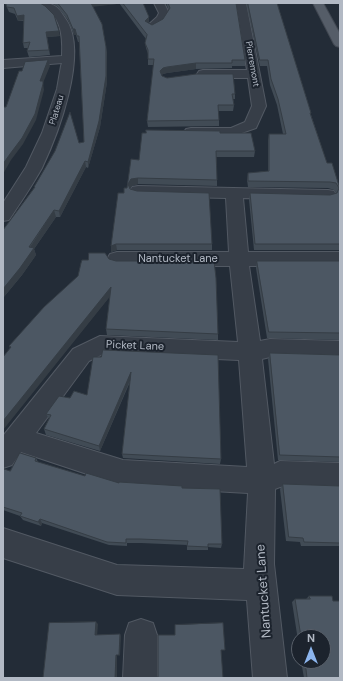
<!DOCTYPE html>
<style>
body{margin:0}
#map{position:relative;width:343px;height:681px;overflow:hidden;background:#232c37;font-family:"DM Sans",sans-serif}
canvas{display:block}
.frame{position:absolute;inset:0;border:4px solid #b2b9c4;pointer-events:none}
.north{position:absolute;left:291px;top:629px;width:40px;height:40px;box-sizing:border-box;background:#1c232d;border:1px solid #585f69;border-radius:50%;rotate:0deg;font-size:11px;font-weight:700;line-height:16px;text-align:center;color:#b2b9c4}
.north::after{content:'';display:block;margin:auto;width:14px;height:18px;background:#8cb5ee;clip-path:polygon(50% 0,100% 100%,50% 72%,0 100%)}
</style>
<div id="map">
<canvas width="343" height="681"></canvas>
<div class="frame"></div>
<div class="north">N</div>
</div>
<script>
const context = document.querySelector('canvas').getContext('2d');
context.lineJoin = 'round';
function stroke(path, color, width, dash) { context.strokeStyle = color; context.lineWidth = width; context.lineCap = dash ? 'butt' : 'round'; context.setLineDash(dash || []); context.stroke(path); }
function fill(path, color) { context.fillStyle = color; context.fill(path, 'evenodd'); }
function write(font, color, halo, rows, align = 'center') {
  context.font = font + ' "DM Sans",sans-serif'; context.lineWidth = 4; context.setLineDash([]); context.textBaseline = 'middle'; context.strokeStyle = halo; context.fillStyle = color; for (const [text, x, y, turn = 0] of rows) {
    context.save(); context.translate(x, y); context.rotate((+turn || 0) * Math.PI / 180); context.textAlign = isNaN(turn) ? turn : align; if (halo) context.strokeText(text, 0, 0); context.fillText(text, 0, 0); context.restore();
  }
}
const minor = new Path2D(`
 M39 3C56 3 58 7 67 21 88 55 58 135 42 168 32 186 20 203 9 220L3 221V203L26 167 42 133 57 89 61 66 62 63 3 68V60L62 56C63 35 61 14 40 6Z
 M154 3H164L169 13C166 20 160 27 152 29L147 26 157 17 159 13Z
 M236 3H246L266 106 256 128 233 136 186 135 184 132 186 129 191 128H231L245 122 252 106 248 78H203L199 77 197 74 199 71 203 70H247Z
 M138 186 328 190 334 191 336 195 334 199 328 200 243 198 248 252H340V266H249L260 341 270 339 340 341V359L270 357 262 359 274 464 280 461 340 463V489L280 487 275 489 274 564 287 678H253L247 600 117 595 3 558V528L117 565 244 569 248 493 123 486 21 452 12 465 3 468V436L73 349 100 336 238 342 230 266H117L110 264 107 259 110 254 117 252H229L226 198 138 196 132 195 130 191 132 187ZM103 354 239 360 247 467 123 460 36 433 89 361Z
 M141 619 153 623 157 635V678H123L125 635 129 623Z`);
const major = new Path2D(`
 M313 3H323L340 34V47L336 46 334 44Z`);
stroke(minor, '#525963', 2);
stroke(major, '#404751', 2);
fill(minor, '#373e48');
fill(major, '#555d68');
fill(new Path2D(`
 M5 3H40L60 36 47 37 50 55 29 57 27 51 28 48H24L23 43 24 21H18L15 14 9 12Z
 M51 3H117V4L93 6 106 47 107 52V82L100 127 88 168 86 167 60 217H56L34 249 36 255 22 275 3 298V230L34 188V187L79 143 84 142 79 42H78L76 35H74L68 20 57 6Z
 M119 3H143L149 17 148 23 152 25 163 19 169 11 166 3H236L245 60V66H232V68L196 69 167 73 163 74 161 75 162 76 167 78 235 94V99H233L234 105 233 111H218L219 120V126L148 127 147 121 154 65H148V54L146 48 145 43 146 39Z
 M246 3H277L311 113V115L327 163 340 189V250H254L249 200 250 193 330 195 337 194 334 190 328 188 248 187 247 180 248 173 268 171V140L269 134H283L277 105 270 85 267 66H260Z
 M220 133 255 151 254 157H216L217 180V186L138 184 132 186 130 188V189L212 244V250H117L111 252 124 193 127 188 139 160Z
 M109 259 218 334V340L107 335 106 329 110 296 14 415 10 348 9 346Z
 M257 261H340V340L267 338 256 268Z
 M270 353 340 355V462L278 460 268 359Z
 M101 357 221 459 220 464 123 458 122 454 130 382 100 451 46 435 44 429 49 419 46 414 70 398 87 395Z
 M36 458 38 462 85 476 119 483 182 488 222 544 221 548 208 547V550H187V545L141 543H127V546L109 545 42 523 41 526 23 520 20 516 3 510V471H10Z
 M283 484 340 486V546H301L300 542 286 541 280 489Z
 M309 596 340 678H304L301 661H323V637H299V647L292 602 295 599H306Z`), '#414b55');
fill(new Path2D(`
 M90 3H117V4L91 7Z
 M24 15 25 20 18 21 17 16Z
 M149 17V22L146 26 145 21Z
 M73 29H75L76 35H74Z
 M59 31 60 36 47 37 46 32Z
 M106 47 107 82 100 127 88 168V162Z
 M48 60 50 66 43 83 44 90 36 120 23 144 11 160 3 174V164L40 81Z
 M196 63V69L167 73 163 74 160 77V71L163 68Z
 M85 161 86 167 60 217 59 211Z
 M138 178V184L132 186 129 190 128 184 131 179Z
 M54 210 56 217 34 249 36 255 22 275 3 298V289Z
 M116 244 117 250 111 252V246Z
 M111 287 112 294 3 430V421Z
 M131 372V378L100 451 99 446Z
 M40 519 42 523 41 526 38 522Z
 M96 622 98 624 97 637 95 635Z
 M120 634 121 636 120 656 119 655Z
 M116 655 117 656V678H115Z`), '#353d45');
const building = new Path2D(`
 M6 3H40L45 6 54 15 59 31 46 32 49 50 27 51 30 42 23 43 24 15 17 16 14 8 7 7Z
 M58 3H91L102 24 106 47V76L99 121 88 162 85 161 59 211 54 210 29 247 34 248 20 268 3 289V230L35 187H34L55 151 70 112 79 143 84 142 79 36H77L75 29H73L67 15Z
 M123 3H143L149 17 145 21 152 25 163 19 170 8 168 3H236L245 60H232V63H196L167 67 163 68 160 71 162 76 167 78 196 74H233L235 94H232L234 105H218L219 120 147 121 154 59H148V50L145 43 147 35Z
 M248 3H277L311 113H310L327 163H332L340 189V244H255L250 193 330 195 337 193 339 188 336 183 330 182 248 181V173L269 171V134H286L278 99 271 79 268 60H260Z
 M48 60 40 81H43V84L35 114 22 138 10 154 3 164V108L4 107H6L19 71H22L25 62Z
 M146 130 220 131V133H251L255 151H216L217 180 138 178 131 179 128 184 130 189 137 191 209 193 212 244H116L111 246 118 193H124V188H127L131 159 139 160 142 133H146Z
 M89 253H105L109 259 116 261H214L216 278 218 334 106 329 111 287 3 421V357L11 347 9 346 44 307 78 276 81 263 82 260H88Z
 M257 261H340V333L269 332Z
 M103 350 218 355 221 459 122 454 131 372 99 446 44 429 51 415 46 414 59 396 70 398 74 391 87 395 93 357H101Z
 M270 353 340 355V457L280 455Z
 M20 453 36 458 35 461 85 476 86 473 119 483V482L182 486V488L220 489 222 544H208V547L187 546 188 541 140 539H126V543L107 542 40 519 38 522 20 516 22 513 3 507V471L4 469 10 471Z
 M283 484 340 486V543L304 542 303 538 289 537Z
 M309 596H332L333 601H340V678H307L305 661H323V637H301L295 599H310Z
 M96 622 95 635 120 634 119 655H116L115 678H43L49 623Z
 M223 623 225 650H221L223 678H155L158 677V635H175V625Z`);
fill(building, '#4c5763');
stroke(building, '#353d45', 1);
write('9px', '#b2b9c4', '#1c232d', [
 ["Pierremont",252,64,80],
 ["Plateau",57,110,-73]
]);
write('11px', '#b2b9c4', '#1c232d', [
 ["Nantucket Lane",178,259],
 ["Picket Lane",135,346,2]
]);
write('13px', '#b2b9c4', '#1c232d', [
 ["Nantucket Lane",264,591,-94]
]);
</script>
